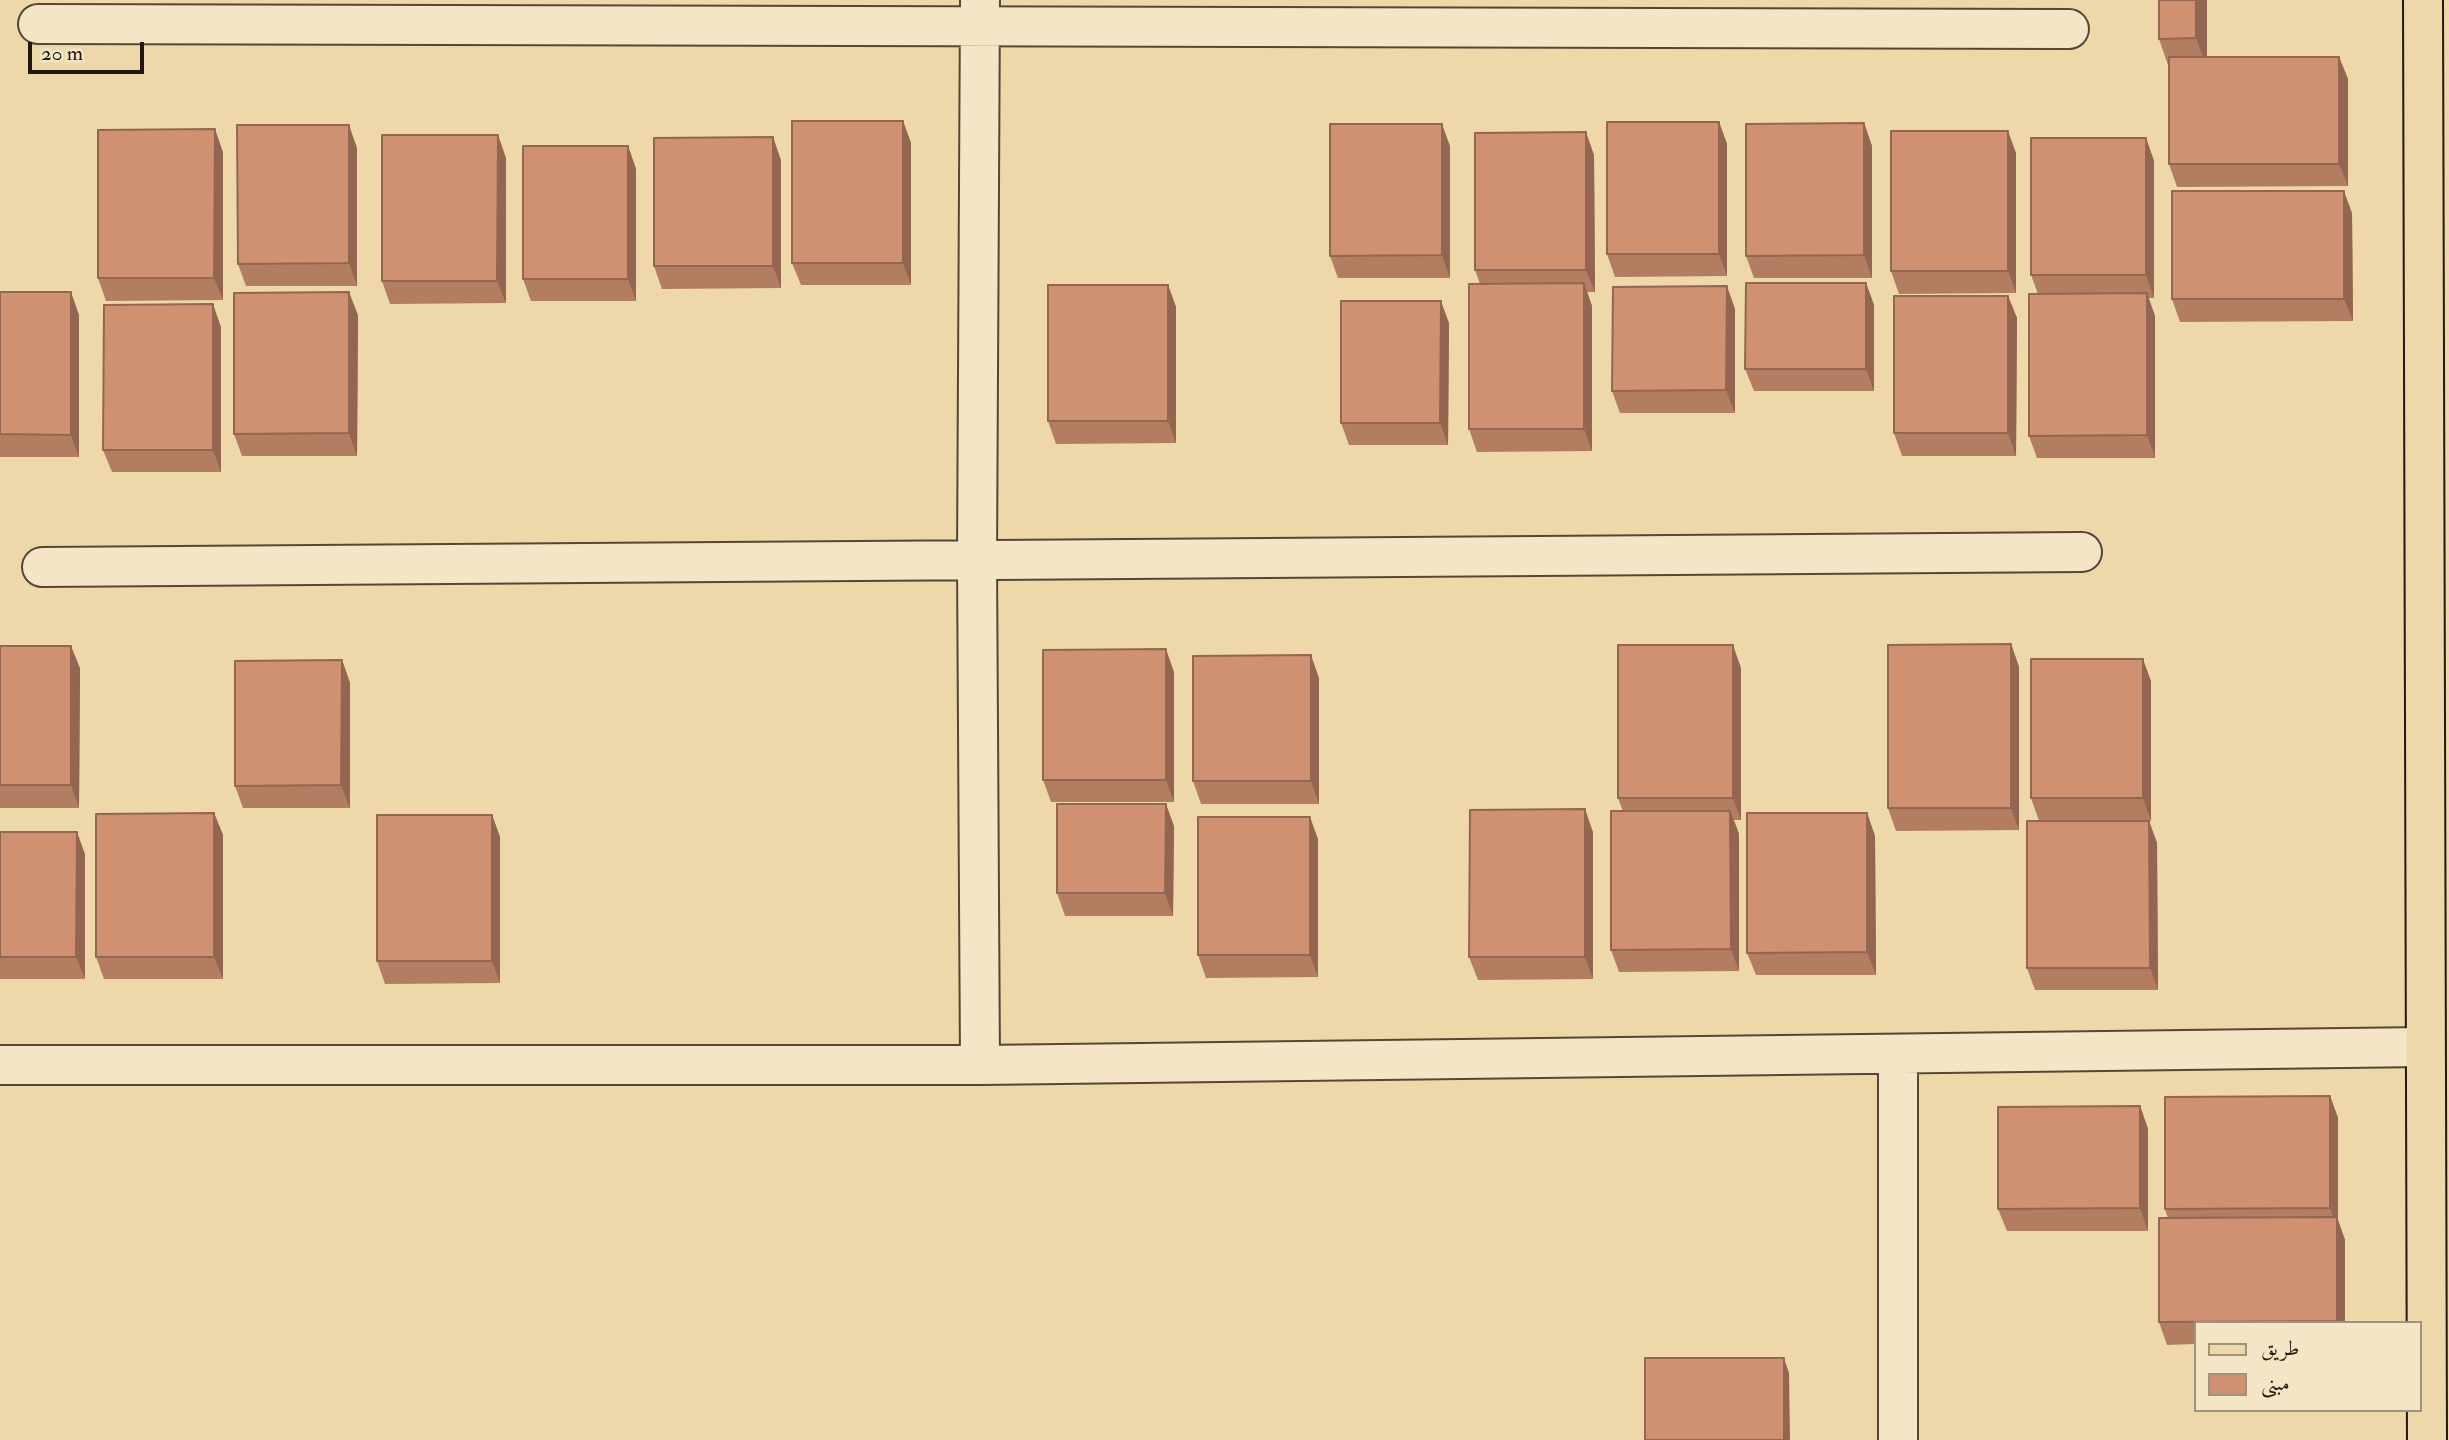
<!DOCTYPE html>
<meta charset="utf-8">
<style>
body{margin:0}
#map{position:relative;width:2449px;height:1440px;overflow:hidden;background:#eed7a8;font-family:"IM FELL Double Pica",Amiri,serif}
canvas{display:block}
.legend{position:absolute;left:2194px;top:1321px;width:228px;height:91px;box-sizing:border-box;background:#f4e5c6;border:2px solid #a0937c;margin:0;padding:9px 12px;list-style:none;font-size:21px;color:#21190e}
.legend li{display:flex;align-items:center;gap:14px;height:35px}
.legend b{width:35px;border:2px solid #a0937c}
.scale{position:absolute;left:28px;top:42px;width:116px;height:32px;box-sizing:border-box;border:4px solid #21190e;border-top:0;padding-left:9px;font-size:21px;line-height:24px;white-space:nowrap;color:#21190e;-webkit-text-stroke:5px #f4e5c6;paint-order:stroke}
</style>
<div id="map">
<canvas width="2449" height="1440"></canvas>
<ul class="legend">
<li><b style="height:9px;background:#eed7a8"></b>طريق</li>
<li><b style="height:19px;background:#d09172"></b>مبنى</li>
</ul>
<div class="scale">20 m</div>
</div>
<script>
const context = document.querySelector('canvas').getContext('2d');
context.lineJoin = 'round';
function stroke(path, color, width, dash) { context.strokeStyle = color; context.lineWidth = width; context.lineCap = dash ? 'butt' : 'round'; context.setLineDash(dash || []); context.stroke(path); }
function fill(path, color) { context.fillStyle = color; context.fill(path, 'evenodd'); }
const minor = new Path2D(`
 M38 24 2069 29
 M42 567 2082 552
 M0 1065H980L2425 1047
 M980 1065 977 560 980 0
 M1898 1440V1054`);
const major = new Path2D(`
 M2423 0 2427 1440`);
stroke(minor, '#544834', 42);
stroke(major, '#21190e', 42);
stroke(minor, '#f4e5c6', 38);
stroke(major, '#eed7a8', 38);
fill(new Path2D(`
 M2159 0H2207V57H2339L2348 79V186L2177 187 2169 164V68L2159 39Z
 M903 121 911 143V285H801L792 263Z
 M1719 122 1727 144V276L1615 277 1607 254Z
 M1864 123 1872 146V278H1754L1746 256Z
 M2146 138 2154 161V298H2148L2155 316V458H2037L2029 436 2038 294 2031 275Z
 M628 146 636 169V301H531L523 279Z
 M1450 146V278H1338L1330 256Z
 M357 148V286H246L238 264Z
 M223 152V300L106 301 98 278Z
 M2016 153V293L1899 294 1891 271Z
 M1594 155 1595 292H1587L1592 306V451L1477 452 1469 429 1480 284 1475 270Z
 M506 158V303L390 304 382 281Z
 M781 160V288L662 289 654 266Z
 M2352 213 2353 321 2180 322 2172 299Z
 M1866 283 1874 305V391H1754L1745 369Z
 M1168 285 1176 307V443L1056 444 1048 421Z
 M0 292 79 315V457H0Z
 M2008 296 2017 318 2016 456H1902L1894 433Z
 M1735 309V413H1620L1612 391Z
 M358 315 357 456H242L234 434Z
 M1449 323 1448 445H1349L1341 423Z
 M221 327V472H112L103 450Z
 M2011 644 2019 667V830L1896 831 1888 808Z
 M0 646 80 668 79 808H0Z
 M342 660 350 683V808H243L235 786Z
 M1741 668V820H1734L1739 834V971L1619 972 1611 950 1623 811 1618 798Z
 M1174 672V802H1051L1043 780Z
 M1319 678V804H1201L1193 781Z
 M2151 681V821H2149L2157 843 2158 990H2035L2027 968 2146 821H2039L2031 798Z
 M214 813 223 835V979H104L96 957Z
 M1867 813 1875 836 1876 975H1756L1747 953Z
 M492 815 500 837V983L385 984 377 961Z
 M1174 826 1173 916H1065L1057 893Z
 M0 832 85 854V979H0Z
 M1593 832V979L1478 980 1469 957Z
 M1318 839V977L1206 978 1198 955Z
 M2330 1096 2338 1118V1220L2345 1240V1323H2195V1344L2167 1345 2159 1322 2168 1218 2165 1209Z
 M2140 1106 2148 1129V1231H2007L1998 1209Z`), '#b37d62');
fill(new Path2D(`
 M2196 0H2207V67L2196 38Z
 M2339 57 2348 79V186L2339 164Z
 M903 121 911 143V285L903 263Z
 M1719 122 1727 144V276L1719 254Z
 M1864 123 1872 146V278L1864 255Z
 M1442 124 1450 146V278L1442 255Z
 M349 125 357 148V286L349 263Z
 M215 129 223 152V300L214 278Z
 M2008 131 2016 153V293L2008 271Z
 M1586 132 1594 155 1595 292 1586 270Z
 M498 135 506 158V303L497 281Z
 M773 137 781 160V288L773 266Z
 M2146 138 2154 161V298L2146 275Z
 M628 146 636 169V301L628 279Z
 M2344 191 2352 213 2353 321 2344 299Z
 M1584 283 1592 306V451L1584 429Z
 M1866 283 1874 305V391L1866 369Z
 M1168 285 1176 307V443L1168 421Z
 M1727 286 1735 309V413L1726 390Z
 M71 292 79 315V457L71 435Z
 M349 292 358 315 357 456 349 433Z
 M2147 293 2155 316V458L2147 435Z
 M2008 296 2017 318 2016 456 2008 433Z
 M1441 301 1449 323 1448 445 1440 423Z
 M213 304 221 327V472L213 450Z
 M2011 644 2019 667V830L2011 808Z
 M1733 645 1741 668V820L1733 798Z
 M71 646 80 668 79 808 71 785Z
 M1166 649 1174 672V802L1166 780Z
 M1311 655 1319 678V804L1311 781Z
 M2143 659 2151 681V821L2143 798Z
 M342 660 350 683V808L341 785Z
 M1166 804 1174 826 1173 916 1165 893Z
 M1585 809 1593 832V979L1585 957Z
 M1730 811 1739 834V971L1731 949Z
 M214 813 223 835V979L214 957Z
 M1867 813 1875 836 1876 975 1867 952Z
 M492 815 500 837V983L492 961Z
 M1310 817 1318 839V977L1310 955Z
 M2149 821 2157 843 2158 990 2150 968Z
 M77 832 85 854V979L76 957Z
 M2330 1096 2338 1118V1220L2345 1240V1323H2337V1228L2330 1208Z
 M2140 1106 2148 1129V1231L2140 1208Z
 M1784 1358 1789 1373 1790 1440H1784Z`), '#926650');
const building = new Path2D(`
 M2159 0H2196V38L2159 39Z
 M2169 57H2339V164H2169Z
 M792 121H903V263H792Z
 M1607 122H1719V254H1607Z
 M1864 123V255L1746 256V124Z
 M1330 124H1442V255L1330 256Z
 M237 125H349V263L238 264Z
 M215 129 214 278H98V130Z
 M1891 131H2008V271H1891Z
 M1586 132V270H1475V133Z
 M382 135H498L497 281H382Z
 M773 137V266H654V138Z
 M2031 138H2146V275H2031Z
 M523 146H628V279H523Z
 M2172 191H2344V299H2172Z
 M1584 283V429H1469V284Z
 M1746 283H1866V369H1745Z
 M1048 285H1168V421H1048Z
 M1727 286 1726 390 1612 391 1613 287Z
 M0 292H71V435L0 434Z
 M349 292V433L234 434V293Z
 M2147 293V435L2029 436V294Z
 M1894 296H2008V433H1894Z
 M1341 301H1441L1440 423H1341Z
 M213 304V450H103L104 305Z
 M2011 644V808H1888V645Z
 M1618 645H1733V798H1618Z
 M0 646H71V785H0Z
 M1166 649V780H1043V650Z
 M1311 655V781H1193V656Z
 M2031 659H2143V798H2031Z
 M342 660 341 785 235 786V661Z
 M1057 804H1166L1165 893H1057Z
 M1585 809V957H1469L1470 810Z
 M1611 811H1730L1731 949 1611 950Z
 M214 813V957H96V814Z
 M1747 813H1867V952L1747 953Z
 M377 815H492V961H377Z
 M1198 817H1310V955H1198Z
 M2027 821H2149L2150 968H2027Z
 M0 832H77L76 957H0Z
 M2330 1096V1208L2165 1209V1097Z
 M2140 1106V1208L1998 1209V1107Z
 M2337 1217V1321L2159 1322V1218Z
 M1645 1358H1784V1440H1645Z`);
fill(building, '#d09172');
stroke(building, '#926650', 2);
</script>
